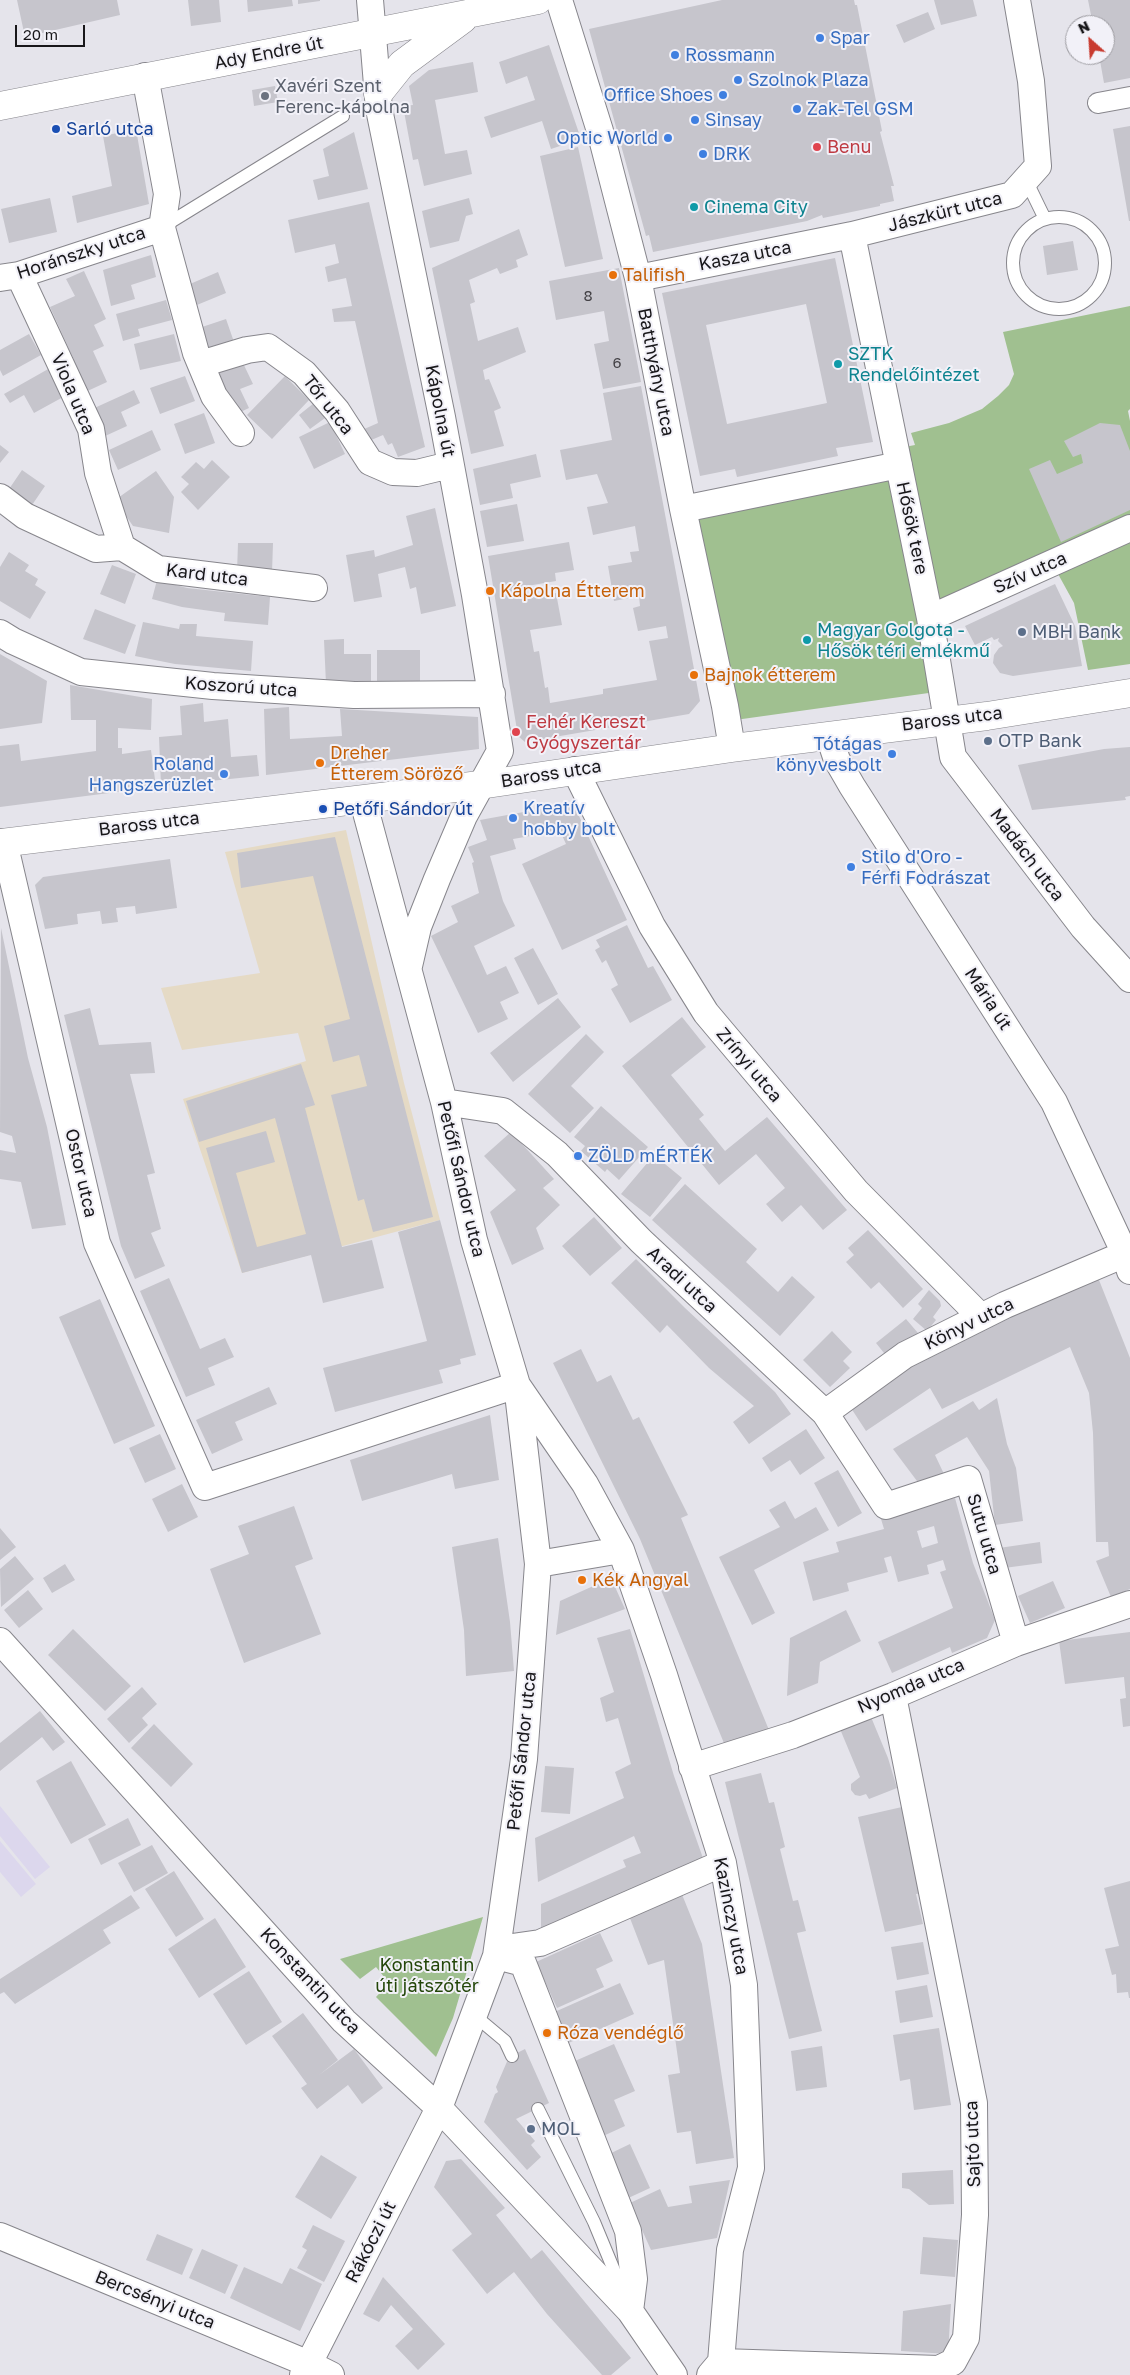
<!DOCTYPE html>
<meta charset="utf-8">
<style>
body{margin:0}
#map{position:relative;width:1130px;height:2375px;overflow:hidden;background:#e5e4eb;font-family:"Golos Text",sans-serif}
canvas{display:block}
.north{position:absolute;left:1065px;top:15px;width:50px;height:50px;box-sizing:border-box;background:#f2f1f8;border:1px solid #9b9a9f;border-radius:50%;rotate:334deg;font-size:14px;font-weight:700;line-height:20px;text-align:center;color:#18171a}
.north::after{content:'';display:block;margin:auto;width:18px;height:22px;background:#c83a2f;clip-path:polygon(50% 0,100% 100%,50% 72%,0 100%)}
.scale{position:absolute;left:15px;top:25px;width:70px;height:22px;box-sizing:border-box;border:2px solid #18171a;border-top:0;padding-left:6px;font-size:15px;line-height:18px;white-space:nowrap;color:#18171a;-webkit-text-stroke:4px #f2f1f8;paint-order:stroke}
</style>
<div id="map">
<canvas width="1130" height="2375"></canvas>
<div class="north">N</div>
<div class="scale">20 m</div>
</div>
<script>
const context = document.querySelector('canvas').getContext('2d');
context.lineJoin = 'round';
function fill(path, color) { context.fillStyle = color; context.fill(path, 'evenodd'); }
function stroke(path, color, width, dash) { context.strokeStyle = color; context.lineWidth = width; context.lineCap = dash ? 'butt' : 'round'; context.setLineDash(dash || []); context.stroke(path); }
function write(font, color, halo, rows, align = 'center') {
  context.font = font + ' "Golos Text",sans-serif'; context.lineWidth = 4; context.setLineDash([]); context.textBaseline = 'middle'; context.strokeStyle = halo; context.fillStyle = color; for (const [text, x, y, turn = 0] of rows) {
    context.save(); context.translate(x, y); context.rotate((+turn || 0) * Math.PI / 180); context.textAlign = isNaN(turn) ? turn : align; if (halo) context.strokeText(text, 0, 0); context.fillText(text, 0, 0); context.restore();
  }
}
fill(new Path2D(`
 M0 1806 50 1867 35 1879 0 1836Z
 M0 1841 36 1884 21 1897 0 1872Z`), '#dcd7ed');
fill(new Path2D(`
 M346 830 404 1083 440 1220 242 1273 183 1099 306 1061 298 1033 182 1050 161 988 260 973 225 852Z`), '#e5dac5');
fill(new Path2D(`
 M1130 306V409L1128 411 1130 421V664L1088 670 1074 603 1052 563 930 618 943 691 728 721 683 509 896 465 894 449 915 445 911 433 949 423 982 409 998 396 1009 385 1014 374 1003 332Z
 M483 1917 453 2018 436 2057 376 1997 389 1983 376 1967 360 1979 340 1959Z`), '#a0c090');
fill(new Path2D(`
 M17 0H117L120 15 25 37Z
 M188 0H219L221 22 191 26Z
 M247 0H292L293 6 248 12Z
 M298 0H320V1L298 4Z
 M722 0H854L855 5H857L882 131 880 132 894 186H891L894 201 880 204V206L823 218 822 215 807 221 653 252 649 235 646 236 589 29Z
 M934 0H973L977 16 941 25Z
 M1088 0H1130V78L1104 83 1099 55H1105V25H1093Z
 M928 12 935 29 904 43 896 25Z
 M549 45 581 139 551 149 542 121 491 138 484 117 535 100 527 76 506 84 499 62Z
 M473 62 478 92 435 100 445 154 467 150 472 174 424 186 418 159 413 160 403 106 413 105 409 86 429 70Z
 M275 86 278 102 254 106 252 90Z
 M1130 126V221H1129L1113 129Z
 M136 129 149 204 77 223 72 196 112 186 103 136Z
 M354 132 368 189 318 200 313 180 329 176 323 149Z
 M578 147 603 259 565 267 540 156Z
 M50 198 57 232 9 243 1 209Z
 M469 198 473 214 466 216 459 241 430 248 422 211Z
 M369 202 425 447 398 457 392 443 388 445 383 435 369 441 362 430 378 423 355 321 334 322 332 309 352 306 346 278 328 282 325 267 339 263 335 244 295 253 288 220Z
 M519 229 528 255 516 260 518 267 500 274 497 268 469 280 475 302 470 304 478 341 518 327 526 352 483 370 485 380 489 379 501 408 494 411 504 446 471 454 432 268Z
 M1073 241 1078 270 1047 275 1043 246Z
 M151 255 156 277 131 285 135 299 111 306 103 270Z
 M835 258 873 442 836 448 838 456 737 477 735 469 700 476 662 293ZM806 304 827 403 727 424 706 325Z
 M619 268 641 382 603 389 594 344 609 341 604 311 556 320 549 281Z
 M84 271 106 319 94 325 104 346 93 351 107 382 81 394 67 363 74 360 50 307 75 296 66 279Z
 M218 272 226 293 192 307 183 287Z
 M166 300 172 320 138 329 140 336 123 341 116 314Z
 M226 319 234 342 205 352 196 329Z
 M29 334 41 355 3 376 0 370V350Z
 M174 334 181 361 140 370 134 344Z
 M242 361 253 384 240 389 249 408 234 415 214 373Z
 M50 368 65 396 34 413 24 395 10 403 4 394Z
 M185 376 195 401 160 414 150 388Z
 M285 376 309 400 272 439 247 415Z
 M641 386 700 701 689 714 525 742 518 736 488 556 569 542 574 570 555 573 556 581 527 586 528 598 556 593 562 625 530 630 534 652 539 651 545 688 548 687 550 703 603 694V689L657 680 649 641 668 638 666 626 638 631 633 608 640 606 639 596 614 601 608 566 632 562 630 552 639 551 635 526 593 535 587 507 608 503 597 474 566 480 560 450 612 440 603 393Z
 M134 390 140 403 121 412 127 426 103 437 90 410Z
 M314 403 325 418 310 429 299 415Z
 M204 413 215 443 185 454 174 424Z
 M330 422 345 454 314 469 299 437Z
 M1100 423 1120 425 1130 451V510L1061 542 1029 469 1050 460 1057 474 1083 463 1081 454 1073 457 1064 441Z
 M152 430 161 450 118 470 109 450Z
 M0 445 9 452 0 463Z
 M536 454 541 477 510 484 513 498 480 505 473 469Z
 M212 460 230 477 198 510 181 492 189 484 181 477 196 462 204 469Z
 M22 470 45 486 30 508 7 492Z
 M156 471 174 497 169 533 133 526 115 500Z
 M517 504 524 541 487 547 480 511Z
 M435 508 456 606 421 614 416 587 410 589 405 567 378 574 382 597 354 602 346 555 374 550 375 557 413 545 406 516Z
 M238 543H273L272 573 237 572Z
 M9 552 29 565 25 571 38 579 35 585 46 592 30 619 0 601V567Z
 M112 565 136 574 125 604 100 594Z
 M157 580 187 588 270 597 268 625 224 621 225 613 182 607 152 599Z
 M1055 584 1075 626 1082 666 1013 676 1000 673 993 663 994 655 999 648 1003 646 998 641 999 638 994 640 992 637 975 645 965 626Z
 M95 609 136 625 125 654 83 639Z
 M143 622 179 629 180 624H197L196 636 253 641 251 671 175 664 135 656Z
 M344 639V654H371V684H326L324 640Z
 M377 650H420V685H377Z
 M0 654 47 681 42 723 0 729Z
 M70 685 152 699 151 730 118 728V748H122V754L151 750 156 787 0 807V746L19 744 21 761 96 751V720H71Z
 M203 703 204 722 228 719 231 757 257 755 259 776 161 786 159 737 182 735 180 706Z
 M289 707 290 739 342 736 340 709 478 717 479 749 266 775 264 709Z
 M1130 747V796L1125 797 1126 800 1032 810 1018 765 1104 749Z
 M573 803 627 920 562 950 522 864 566 844 560 831 513 839 516 849 490 856 503 901 515 926 474 946 487 975 506 966 519 993 500 1002 508 1019 478 1033 431 936 458 922 451 906 479 893 472 863 474 862 468 847 487 840 480 820Z
 M335 837 433 1217 373 1232 364 1199 358 1201 331 1095 367 1086 359 1055 333 1062 324 1026 350 1019 313 876 241 888 237 853Z
 M170 859 177 908 136 914 135 906 116 908 118 922 102 924 100 911 77 914 78 924 45 929 35 885 43 877Z
 M627 925 648 968 653 966 672 1000 630 1023 611 989 618 985 606 960 602 963 595 950 600 947 596 940Z
 M1 928 28 1058 47 1127 66 1225 32 1229 21 1182 0 1179V1150L16 1153 12 1136 0 1132Z
 M533 948 558 994 538 1005 514 958Z
 M558 998 581 1027 513 1082 490 1053Z
 M90 1008 99 1045 151 1042 155 1073 130 1074 155 1173 147 1175 161 1229 151 1233 165 1266 135 1279 121 1246 64 1015Z
 M682 1017 706 1047 671 1075 704 1115 699 1119 725 1151 767 1117 847 1210 823 1230 801 1205 782 1222 766 1204 785 1188 756 1154 719 1185 622 1066Z
 M586 1034 604 1052 571 1086 594 1108 570 1133 528 1094Z
 M301 1064 315 1105 305 1108 342 1247 372 1240 384 1288 323 1303 311 1255 242 1273 206 1148 266 1131 275 1162 236 1173 257 1247 306 1234 275 1118 199 1142 186 1101Z
 M601 1106 648 1147 619 1180 607 1169 605 1172 581 1151 585 1146 574 1137Z
 M511 1132 554 1179 543 1188 560 1205 536 1228 544 1249 512 1265 490 1212 516 1190 484 1156Z
 M654 1155 682 1178 650 1217 621 1194Z
 M685 1184 757 1249 746 1262 778 1292 792 1276 815 1297 780 1336 652 1220Z
 M594 1217 622 1248 590 1276 562 1246Z
 M440 1220 476 1355 460 1359 461 1364 439 1370 443 1383 335 1412 323 1368 427 1341 398 1232Z
 M868 1230 923 1289 903 1308 879 1282 871 1289 846 1262 854 1255 848 1248Z
 M636 1259 685 1308 775 1392 791 1414 749 1444 733 1422 754 1406 709 1368 667 1325 660 1333 611 1283Z
 M1097 1275 1130 1358V1589L1111 1597 1096 1561 1109 1556 1108 1542H1096L1093 1433 1089 1393 1070 1347 942 1409 930 1388 866 1431 849 1405 912 1362Z
 M169 1278 200 1349 225 1338 234 1357 208 1368 215 1385 186 1397 140 1291Z
 M929 1290 940 1301 941 1306 933 1317 936 1320 927 1331 913 1319 922 1308 918 1304Z
 M100 1299 155 1426 114 1444 59 1317Z
 M906 1319 918 1333 888 1358 876 1343Z
 M832 1331 852 1352 843 1361 850 1368 830 1387 803 1360Z
 M581 1349 597 1382 611 1375 633 1420 639 1417 688 1515 681 1518 769 1730 726 1748 640 1539 553 1363Z
 M269 1387 277 1404 235 1422 243 1440 212 1454 196 1420Z
 M997 1398 1007 1444 1016 1468 1023 1521 995 1525 989 1471 967 1437 935 1455 944 1474 920 1485 893 1449 973 1401 979 1410Z
 M490 1415 499 1480 455 1489 452 1474 362 1501 350 1460Z
 M806 1429 825 1458 800 1475 790 1460 771 1472 762 1458Z
 M160 1434 176 1469 145 1483 129 1448Z
 M838 1470 862 1513 838 1527 814 1483Z
 M182 1484 198 1517 168 1532 152 1499Z
 M955 1498 973 1563 995 1620 987 1638 952 1653 950 1647 892 1673 878 1642 953 1608 940 1572 946 1570 943 1560 927 1565 929 1574 898 1582 891 1556 884 1558 888 1572 847 1583 849 1591 813 1601 803 1562 839 1552 836 1542 884 1529 881 1519ZM934 1526 938 1543 922 1548 917 1531Z
 M785 1501 795 1519 816 1507 829 1530 754 1570 775 1613 752 1625 719 1557 780 1527 769 1510Z
 M294 1506 313 1559 295 1566 321 1634 244 1663 210 1569 249 1554 238 1526Z
 M0 1528 16 1547 0 1560Z
 M498 1538 510 1622 514 1671 466 1676 464 1630 452 1547Z
 M1040 1542 1042 1563 1004 1568 999 1548Z
 M15 1556 34 1579 1 1607 0 1569Z
 M65 1564 75 1580 52 1593 43 1578Z
 M611 1578 625 1609 556 1635 560 1601Z
 M1053 1581 1065 1608 1030 1623 1018 1596Z
 M28 1590 43 1609 19 1628 4 1610Z
 M846 1610 861 1641 820 1662 818 1683 787 1696 790 1638Z
 M73 1629 131 1686 105 1711 48 1655Z
 M630 1629 674 1776 704 1861 541 1932V1904L626 1867 623 1860 641 1853 634 1836 538 1882 535 1838 624 1798 615 1772 631 1764 618 1718 606 1722 600 1698 614 1692 597 1638Z
 M1130 1632V1726L1123 1727 1120 1699 1126 1698 1124 1677 1065 1684 1059 1641Z
 M142 1687 157 1704 142 1718 148 1725 129 1743 107 1719Z
 M40 1711 65 1742 53 1751 42 1737 0 1771V1743Z
 M871 1717 888 1758 897 1788 869 1799 866 1794 860 1796 855 1795 851 1790V1784L860 1777 840 1729Z
 M154 1724 193 1764 171 1787 131 1748Z
 M71 1761 106 1825 71 1844 36 1781Z
 M545 1766 574 1768 570 1814 541 1812Z
 M761 1773 769 1803 774 1802 785 1847 780 1849 793 1901 798 1900 806 1931 797 1933 822 2031 789 2039 725 1782Z
 M902 1807 923 1893 916 1894 923 1924 885 1932 858 1817Z
 M128 1818 141 1845 101 1865 88 1839Z
 M152 1845 168 1873 134 1892 118 1863Z
 M174 1871 204 1919 176 1937 145 1889Z
 M1130 1881V1998H1129L1128 1992 1117 1993 1116 1974 1112 1975 1105 1949 1119 1946 1104 1888Z
 M681 1892 702 1944 734 2158 696 2164 691 2131 677 2133 668 2075 680 2073 664 1960 648 1965 628 1913Z
 M131 1895 140 1908 103 1930 111 1943 15 2004 4 1992 0 1994V1979Z
 M215 1918 246 1967 199 1998 168 1949Z
 M600 1933 613 1961 596 1969 604 1987 557 2008 536 1962Z
 M923 1942 929 1974 897 1980 891 1947Z
 M249 1971 282 2022 246 2045 213 1994Z
 M620 1983 634 2014 564 2045 550 2014Z
 M927 1985 933 2017 900 2023 895 1991Z
 M303 2013 338 2060 319 2075 354 2049 383 2088 362 2104 348 2085 317 2109 301 2088 307 2084 272 2036Z
 M939 2028 951 2105 914 2110 910 2079 900 2081 893 2035Z
 M614 2044 635 2091 614 2100 625 2126 601 2137 568 2064Z
 M822 2046 827 2087 796 2091 791 2051Z
 M525 2049 549 2103 516 2119 535 2141 531 2145 541 2157 527 2170 484 2122 495 2094 498 2092 496 2087 509 2057Z
 M630 2144 650 2188 624 2200 605 2156Z
 M321 2155 357 2177 331 2219 295 2197Z
 M461 2159 505 2208 496 2215 531 2259 542 2250 631 2358 611 2375H602L547 2314 514 2272 487 2294 452 2250 472 2234 434 2187 446 2161Z
 M953 2170 954 2204 929 2205 909 2189 902 2188V2173Z
 M730 2180 717 2238 651 2250 630 2203 660 2189 668 2207 692 2203 689 2186Z
 M313 2225 345 2241 324 2282 297 2268 307 2250 302 2247Z
 M157 2234 193 2249 182 2275 146 2260Z
 M923 2237 958 2240 955 2277 920 2274Z
 M202 2249 238 2265 225 2294 189 2278Z
 M244 2267 282 2284 290 2268 322 2284 300 2331 230 2298Z
 M383 2277 445 2344 418 2370 395 2346 413 2329 391 2305 379 2322 363 2314Z
 M951 2304 948 2354 901 2351 903 2311Z`), '#c6c5cc');
const service = new Path2D(`
 M1026 180 1045 219
 M1013 263a46 46 0 1 1 92 0a46 46 0 1 1-92 0Z
 M164 226 343 116
 M474 2015 505 2041 512 2056
 M538 2109 594 2222 623 2292`);
const pedestrian = new Path2D(`
 M1098 103 1130 97`);
const minor = new Path2D(`
 M370 0 379 109 442 417 475 595 500 751 464 816 437 879 418 927 409 966
 M559 0 600 131 638 278 683 509 725 706 732 748
 M145 76 167 194 162 228 196 353 214 396 241 433
 M852 235 930 618 953 757 1083 927 1130 979
 M19 275 91 429 98 473 122 547
 M0 278 19 275 162 228
 M638 278 852 235 1012 195 1038 166 1031 81 1017 0
 M201 364 247 350 268 347 304 373 337 411 370 462 393 472 417 473 450 465
 M0 497 25 516 96 549 122 547 158 569 314 588
 M683 509 899 465
 M930 618 1130 528
 M0 633 13 641 81 672 213 686 354 695 492 694
 M829 736 837 760 852 786 1054 1102 1125 1254 1130 1271
 M575 770 652 926 706 1013 856 1191 981 1317
 M4 842 97 1243 205 1487 517 1385 585 1484 621 1550
 M444 1102 503 1111 557 1154 641 1241 825 1413 886 1506 968 1479 1016 1643
 M825 1413 905 1355 1005 1305 1125 1254
 M538 1564 621 1550 664 1675 723 1863 744 1985 751 2168 730 2250 721 2362 710 2375
 M0 1641 344 2021 439 2108 630 2311 674 2375
 M692 1767 793 1735 893 1696 1016 1643 1130 1604
 M498 1949 540 1943 723 1863
 M496 1956 523 1963 628 2231 634 2279 630 2311
 M0 2236 309 2364 331 2375
 M721 2362 939 2369 953 2362 966 2338 975 2215 974 2103 893 1696
 M303 2375 439 2108 496 1956 524 1759 538 1564 517 1385 474 1240 444 1102 363 801`);
const tertiary = new Path2D(`
 M378 94 402 64 463 19
 M0 106 538 0
 M0 843 480 785 732 748 987 716 1130 693`);
stroke(service, '#87868c', 14);
stroke(pedestrian, '#87868c', 22);
stroke(minor, '#87868c', 28);
stroke(tertiary, '#87868c', 29);
stroke(service, '#fff', 12);
stroke(pedestrian, '#fff', 20);
stroke(minor, '#fff', 26);
stroke(tertiary, '#fff', 28);
for (const [x, y, r, color] of [
 [820,38,5,"#3f7fe0"],
 [675,55,5,"#3f7fe0"],
 [738,80,5,"#3f7fe0"],
 [723,95,5,"#3f7fe0"],
 [265,96,5,"#6b7280"],
 [797,109,5,"#3f7fe0"],
 [695,120,5,"#3f7fe0"],
 [56,129,5,"#1a4fb4"],
 [668,138,5,"#3f7fe0"],
 [817,147,5,"#e0444e"],
 [703,154,5,"#3f7fe0"],
 [694,207,5,"#0f9aa8"],
 [613,275,5,"#e8710a"],
 [838,364,5,"#0f9aa8"],
 [490,591,5,"#e8710a"],
 [1022,632,5,"#5c6f8a"],
 [807,640,5,"#0f9aa8"],
 [694,675,5,"#e8710a"],
 [516,732,5,"#e0444e"],
 [988,741,5,"#5c6f8a"],
 [892,754,5,"#3f7fe0"],
 [320,763,5,"#e8710a"],
 [224,774,5,"#3f7fe0"],
 [323,809,5,"#1a4fb4"],
 [513,818,5,"#3f7fe0"],
 [851,867,5,"#3f7fe0"],
 [578,1156,5,"#3f7fe0"],
 [582,1580,5,"#e8710a"],
 [547,2033,5,"#e8710a"],
 [531,2129,5,"#5c6f8a"]
]) { const dot = new Path2D(); dot.arc(x, y, r, 0, 2 * Math.PI); context.fillStyle = color; context.fill(dot); stroke(dot, '#f2f1f8', 2); }
write('15px', '#444246', null, [
 ["8",588,296],
 ["6",617,363]
]);
write('18px', '#366cbe', '#f2f1f8', [
 ["Spar",830,38],
 ["Rossmann",685,55],
 ["Szolnok Plaza",748,80],
 ["Office Shoes",713,95,"right"],
 ["Zak-Tel GSM",807,109],
 ["Sinsay",705,120],
 ["Optic World",658,138,"right"],
 ["DRK",713,154],
 ["Tótágas",882,744,"right"],
 ["könyvesbolt",882,765,"right"],
 ["Roland",214,764,"right"],
 ["Hangszerüzlet",214,785,"right"],
 ["Kreatív",523,808],
 ["hobby bolt",523,829],
 ["Stilo d'Oro -",861,857],
 ["Férfi Fodrászat",861,878],
 ["ZÖLD mÉRTÉK",588,1156]
], 'left');
write('18px', '#18171a', '#f2f1f8', [
 ["Ady Endre út",269,53,-11],
 ["Jászkürt utca",945,212,-14],
 ["Horánszky utca",81,253,-18],
 ["Kasza utca",745,256,-11],
 ["Batthyány utca",656,372,79],
 ["Viola utca",73,394,67],
 ["Tőr utca",328,405,52],
 ["Kápolna út",440,411,79],
 ["Hősök tere",912,528,78],
 ["Szív utca",1030,573,-24],
 ["Kard utca",207,575,7],
 ["Koszorú utca",241,687,4],
 ["Baross utca",952,719,-7],
 ["Baross utca",551,774,-9],
 ["Baross utca",149,824,-7],
 ["Madách utca",1027,855,53],
 ["Mária út",988,999,57],
 ["Zrínyi utca",749,1065,50],
 ["Ostor utca",81,1173,77],
 ["Petőfi Sándor utca",461,1179,77],
 ["Aradi utca",682,1280,43],
 ["Könyv utca",969,1324,-26],
 ["Sutu utca",984,1534,74],
 ["Nyomda utca",911,1686,-23],
 ["Petőfi Sándor utca",522,1751,-84],
 ["Kazinczy utca",731,1916,79],
 ["Konstantin utca",310,1981,47],
 ["Sajtó utca",973,2144,-92],
 ["Rákóczi út",371,2242,-63],
 ["Bercsényi utca",155,2300,22]
]);
write('18px', '#5b616d', '#f2f1f8', [
 ["Xavéri Szent",275,86],
 ["Ferenc-kápolna",275,107]
], 'left');
write('18px', '#164399', '#f2f1f8', [
 ["Sarló utca",66,129],
 ["Petőfi Sándor út",333,809]
], 'left');
write('18px', '#be3a42', '#f2f1f8', [
 ["Benu",827,147],
 ["Fehér Kereszt",526,722],
 ["Gyógyszertár",526,743]
], 'left');
write('18px', '#0d838f', '#f2f1f8', [
 ["Cinema City",704,207],
 ["SZTK",848,354],
 ["Rendelőintézet",848,375],
 ["Magyar Golgota -",817,630],
 ["Hősök téri emlékmű",817,651]
], 'left');
write('18px', '#c56008', '#f2f1f8', [
 ["Talifish",623,275],
 ["Kápolna Étterem",500,591],
 ["Bajnok étterem",704,675],
 ["Dreher",330,753],
 ["Étterem Söröző",330,774],
 ["Kék Angyal",592,1580],
 ["Róza vendéglő",557,2033]
], 'left');
write('18px', '#4e5e75', '#f2f1f8', [
 ["MBH Bank",1032,632],
 ["OTP Bank",998,741],
 ["MOL",541,2129]
], 'left');
write('18px', '#234609', '#f2f1f8', [
 ["Konstantin",427,1965],
 ["úti játszótér",427,1986]
]);
</script>
